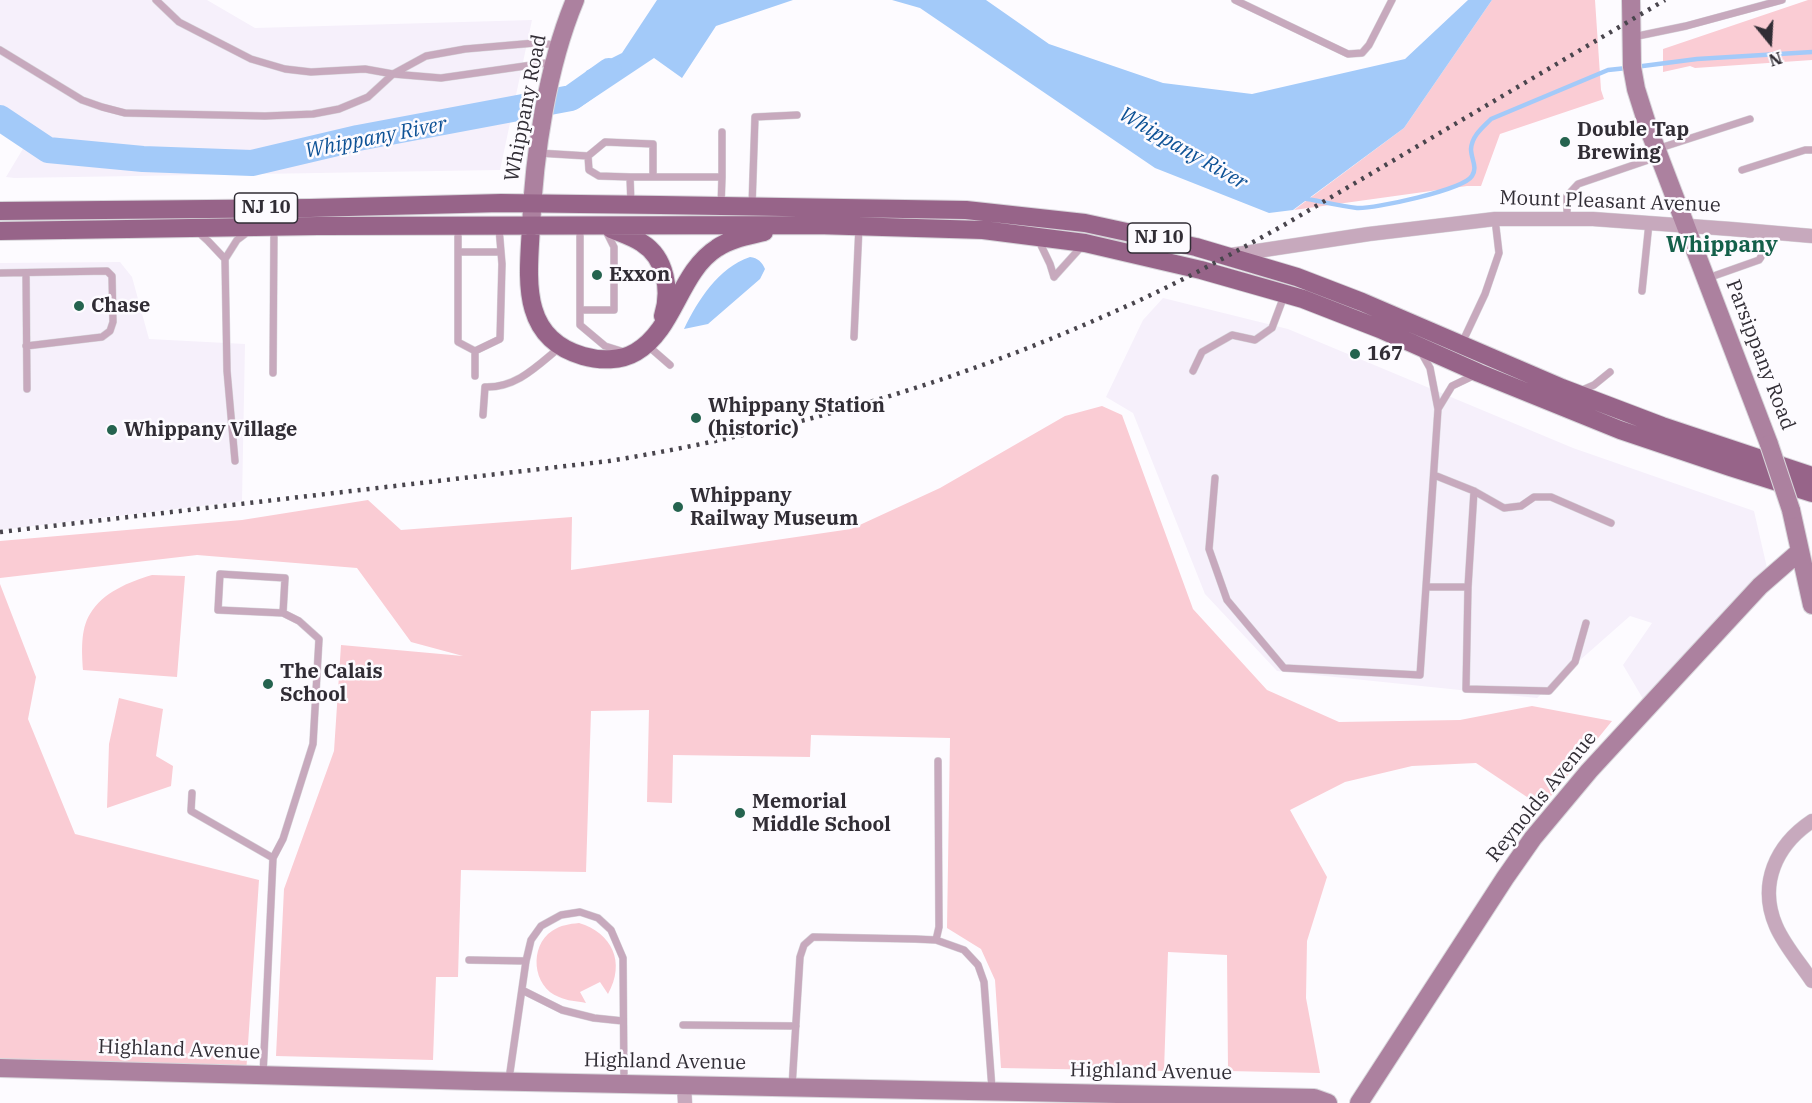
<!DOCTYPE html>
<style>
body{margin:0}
#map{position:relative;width:1812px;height:1103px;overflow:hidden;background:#fdfbff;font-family:"IBM Plex Serif",serif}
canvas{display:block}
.north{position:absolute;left:1740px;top:12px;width:60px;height:60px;-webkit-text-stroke:4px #fdfbff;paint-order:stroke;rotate:162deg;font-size:16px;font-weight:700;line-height:24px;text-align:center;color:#312d35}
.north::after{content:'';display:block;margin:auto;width:21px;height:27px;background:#312d35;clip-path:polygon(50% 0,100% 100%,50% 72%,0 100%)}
</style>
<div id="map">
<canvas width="1812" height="1103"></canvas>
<div class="north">N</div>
</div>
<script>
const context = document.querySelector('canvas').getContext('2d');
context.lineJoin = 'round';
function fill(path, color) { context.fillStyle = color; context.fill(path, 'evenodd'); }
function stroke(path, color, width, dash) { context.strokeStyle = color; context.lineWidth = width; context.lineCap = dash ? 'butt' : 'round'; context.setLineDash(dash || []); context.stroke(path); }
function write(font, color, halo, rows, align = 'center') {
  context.font = font + ' "IBM Plex Serif",serif'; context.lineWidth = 5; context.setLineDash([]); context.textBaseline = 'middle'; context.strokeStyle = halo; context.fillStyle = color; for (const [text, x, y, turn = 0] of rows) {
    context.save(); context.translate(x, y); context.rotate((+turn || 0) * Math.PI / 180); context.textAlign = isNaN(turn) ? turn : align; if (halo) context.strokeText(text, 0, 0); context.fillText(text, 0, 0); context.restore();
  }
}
fill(new Path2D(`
 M0 0H207L255 28 532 20 500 170 14 178 6 177 36 127 0 107Z
 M120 262 132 277 149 339 245 344 242 501 0 530V263Z
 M1163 298 1288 329 1573 448 1754 511 1770 581 1649 709 1623 665 1652 623 1630 616 1537 698 1277 671 1205 594 1133 413 1106 397 1143 320Z`), '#f6f0fb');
fill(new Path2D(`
 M1492 0H1595L1601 90 1604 99 1500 134 1481 186H1467L1294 210 1404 128Z
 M1808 0H1812V60L1695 68 1690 66 1663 72V49Z
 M1102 406 1122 415 1193 609 1267 690 1339 722 1460 720 1532 706 1612 721 1542 807 1476 763 1412 766 1345 782 1290 810 1327 877 1307 941 1306 998 1320 1073 1228 1071 1227 955 1168 952 1164 1071 1001 1068 995 980 981 949 947 928 950 738 811 735 810 757 673 755 672 803 647 802 649 710 591 711 586 872 461 870 458 977H436L433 1060 276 1056 284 889 334 751 341 645 463 656 411 642 357 568 197 555 0 578V541L242 520 368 500 401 530 572 517 571 570 851 529 940 488 1065 416Z
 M152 575 185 576 177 677 83 670C82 653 80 630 90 614 103 592 129 582 152 575Z
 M0 584 36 677 28 719 75 834 259 880 246 1074 0 1068Z
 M119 698 163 709 156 756 173 766 171 786 107 808 109 744Z
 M579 923C612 933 626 962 608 994L600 982 580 992 586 1003C577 1001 567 1001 559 997 532 987 529 946 552 931 561 925 569 924 579 923Z`), '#faccd4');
fill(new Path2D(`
 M657 0H793L716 26 682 78 654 58 579 108 586 71 622 53Z
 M892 0H986L1049 44 1163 83 1252 94 1405 59 1468 0H1492L1404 128 1293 210 1269 213 1155 168 920 8Z
 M0 107 36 127 25 146 0 132Z
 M750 257C758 258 762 262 765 269L760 279 708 324 684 329C698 300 718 268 750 257Z`), '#a3caf9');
stroke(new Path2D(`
 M1635 67 1697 59 1812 52
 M1302 198C1320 201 1339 206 1357 208 1374 209 1463 190 1472 176 1478 167 1471 159 1471 149 1472 136 1482 128 1491 119L1608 70 1627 68`), '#a3caf9', 4.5);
stroke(new Path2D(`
 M0 118 48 150 143 159 252 163 358 138 571 98 609 71`), '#a3caf9', 26);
const lane = new Path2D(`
 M156 0 179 22 251 59 285 69 311 72 365 69 393 74 441 78 553 62
 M1235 0 1348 54 1362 53 1369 45 1392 0
 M1633 37 1686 26 1782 0
 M0 50 82 100 102 107 125 113 265 116 313 114 339 109 368 97 393 74 426 56 465 49 535 43 557 45
 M1657 149 1750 119
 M538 153 588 156 605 142 653 144V176
 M588 156 589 170 599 176 630 177
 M1742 170 1805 150H1812
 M722 177V132
 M631 204 630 177H722L721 206
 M752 206 755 117 797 115
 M1567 219V196L1578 184 1657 157
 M458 227V342L475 351V376
 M580 227V325L605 346 621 351
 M197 231 208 241 225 259
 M1038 239 1050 264 1054 277
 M458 252H500
 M0 273 107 271 112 276 113 322 110 331 102 337 26 346
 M26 273 27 389
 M1054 277 1082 246
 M1708 278 1759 260C1766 252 1761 241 1760 231
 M1642 291 1649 223
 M580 310H614V247L606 231
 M854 337 859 226
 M1462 343 1485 294 1499 253 1495 219
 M647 345 670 365
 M475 351 500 339 502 264 499 228
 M1421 352 1430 368 1438 409 1452 386 1477 374
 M1193 371 1202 352 1232 335 1255 340 1272 328 1284 296
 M273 373 274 227
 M1580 391 1594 385 1610 372
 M483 415 485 387C516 388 536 367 559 348
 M235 461 227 371 225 259 237 240 249 231
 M1434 475 1474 491 1504 508 1521 506 1534 497H1551L1611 523
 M1215 478 1209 549 1227 600 1284 668 1420 675 1438 409
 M1427 587H1468L1466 689 1549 691 1575 662 1586 623
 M1468 587 1474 491
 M192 793 191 811 273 858
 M936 940 939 927 938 761
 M469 960 526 961
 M522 990 562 1010 594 1018 623 1021
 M683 1025 796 1026
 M263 1075 273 858 283 839 313 744 319 639 299 621 283 613 218 610 220 574 285 578 283 613
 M509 1079 526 961 531 940 541 926 561 915 580 912 598 918 611 930 623 958 624 1084
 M792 1087 800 957 804 945 813 937 915 939 936 940 964 950 978 965 984 982 992 1089`);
const street = new Path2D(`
 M1231 255 1369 234 1495 219H1593L1731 229 1812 236
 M1812 821C1776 845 1758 884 1776 926 1784 945 1800 963 1812 981
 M684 1085 685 1103`);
const secondary = new Path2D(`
 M1631 0 1632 67 1636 89 1648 127 1769 444
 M531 227C534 155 547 67 575 0
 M1791 510 1812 605
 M0 1068 476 1081 1314 1098 1328 1103
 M1359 1103 1505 878 1533 838 1589 771 1673 680 1760 586 1799 552`);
const primary = new Path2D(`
 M0 211 310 208 501 203 660 205 966 210 1085 223 1196 247 1297 277 1362 302 1562 388 1662 426 1812 476
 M531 227C528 280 520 338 583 356 600 361 621 361 636 352 675 329 679 272 717 248 730 239 748 236 764 232
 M611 229C621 233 633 237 642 243 666 258 671 291 663 316
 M0 231 318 226 816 225 983 230 1085 243 1201 270 1303 299 1380 329 1479 373 1620 430 1730 467 1812 493`);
stroke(lane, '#d8d6db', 8);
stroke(street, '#d8d6db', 15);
stroke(secondary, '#d8d6db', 20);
stroke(primary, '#d8d6db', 20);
stroke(lane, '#c7a9bd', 7);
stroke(street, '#c7a9bd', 14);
stroke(secondary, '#ac819f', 18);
stroke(primary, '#976489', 18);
stroke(new Path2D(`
 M0 532 609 461C786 432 954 384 1118 310 1175 285 1230 255 1284 225L1665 0`), '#49454d', 4.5, [3, 6]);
const secondaryBridge = new Path2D(`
 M1769 444 1791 510`);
stroke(secondaryBridge, '#d8d6db', 20, []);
stroke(secondaryBridge, '#ac819f', 18);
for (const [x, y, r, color] of [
 [1565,142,6,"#25634f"],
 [597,275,6,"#25634f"],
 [79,306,6,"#25634f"],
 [1355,354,6,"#25634f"],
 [696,418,6,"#25634f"],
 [112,430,6,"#25634f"],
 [678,507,6,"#25634f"],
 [268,684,6,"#25634f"],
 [740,813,6,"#25634f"]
]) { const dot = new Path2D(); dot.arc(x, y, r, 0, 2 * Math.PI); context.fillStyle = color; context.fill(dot); stroke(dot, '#fdfbff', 2); }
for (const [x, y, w] of [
 [266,208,63],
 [1159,238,63]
]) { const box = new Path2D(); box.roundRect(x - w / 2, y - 15, w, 30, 4.5); context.fillStyle = '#fdfbff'; context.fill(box); stroke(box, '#312d35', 1.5); }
write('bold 18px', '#312d35', null, [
 ["NJ 10",266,208],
 ["NJ 10",1159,238]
]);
write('20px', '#312d35', '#fdfbff', [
 ["Whippany Road",526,108,-79],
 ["Mount Pleasant Avenue",1610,202,2],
 ["Parsippany Road",1760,355,69],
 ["Reynolds Avenue",1542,797,-51],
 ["Highland Avenue",179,1050,2],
 ["Highland Avenue",665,1062,1],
 ["Highland Avenue",1151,1072,1]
]);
write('bold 20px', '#312d35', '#fdfbff', [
 ["Double Tap",1577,130],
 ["Brewing",1577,153],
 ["Exxon",609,275],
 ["Chase",91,306],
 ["167",1367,354],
 ["Whippany Station",708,406],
 ["(historic)",708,429],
 ["Whippany Village",124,430],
 ["Whippany",690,496],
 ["Railway Museum",690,519],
 ["The Calais",280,672],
 ["School",280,695],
 ["Memorial",752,802],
 ["Middle School",752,825]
], 'left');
write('italic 21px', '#0e5296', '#fdfbff', [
 ["Whippany River",376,138,-11],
 ["Whippany River",1183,149,30]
]);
write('bold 22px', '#14604a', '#fdfbff', [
 ["Whippany",1722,246]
]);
</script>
